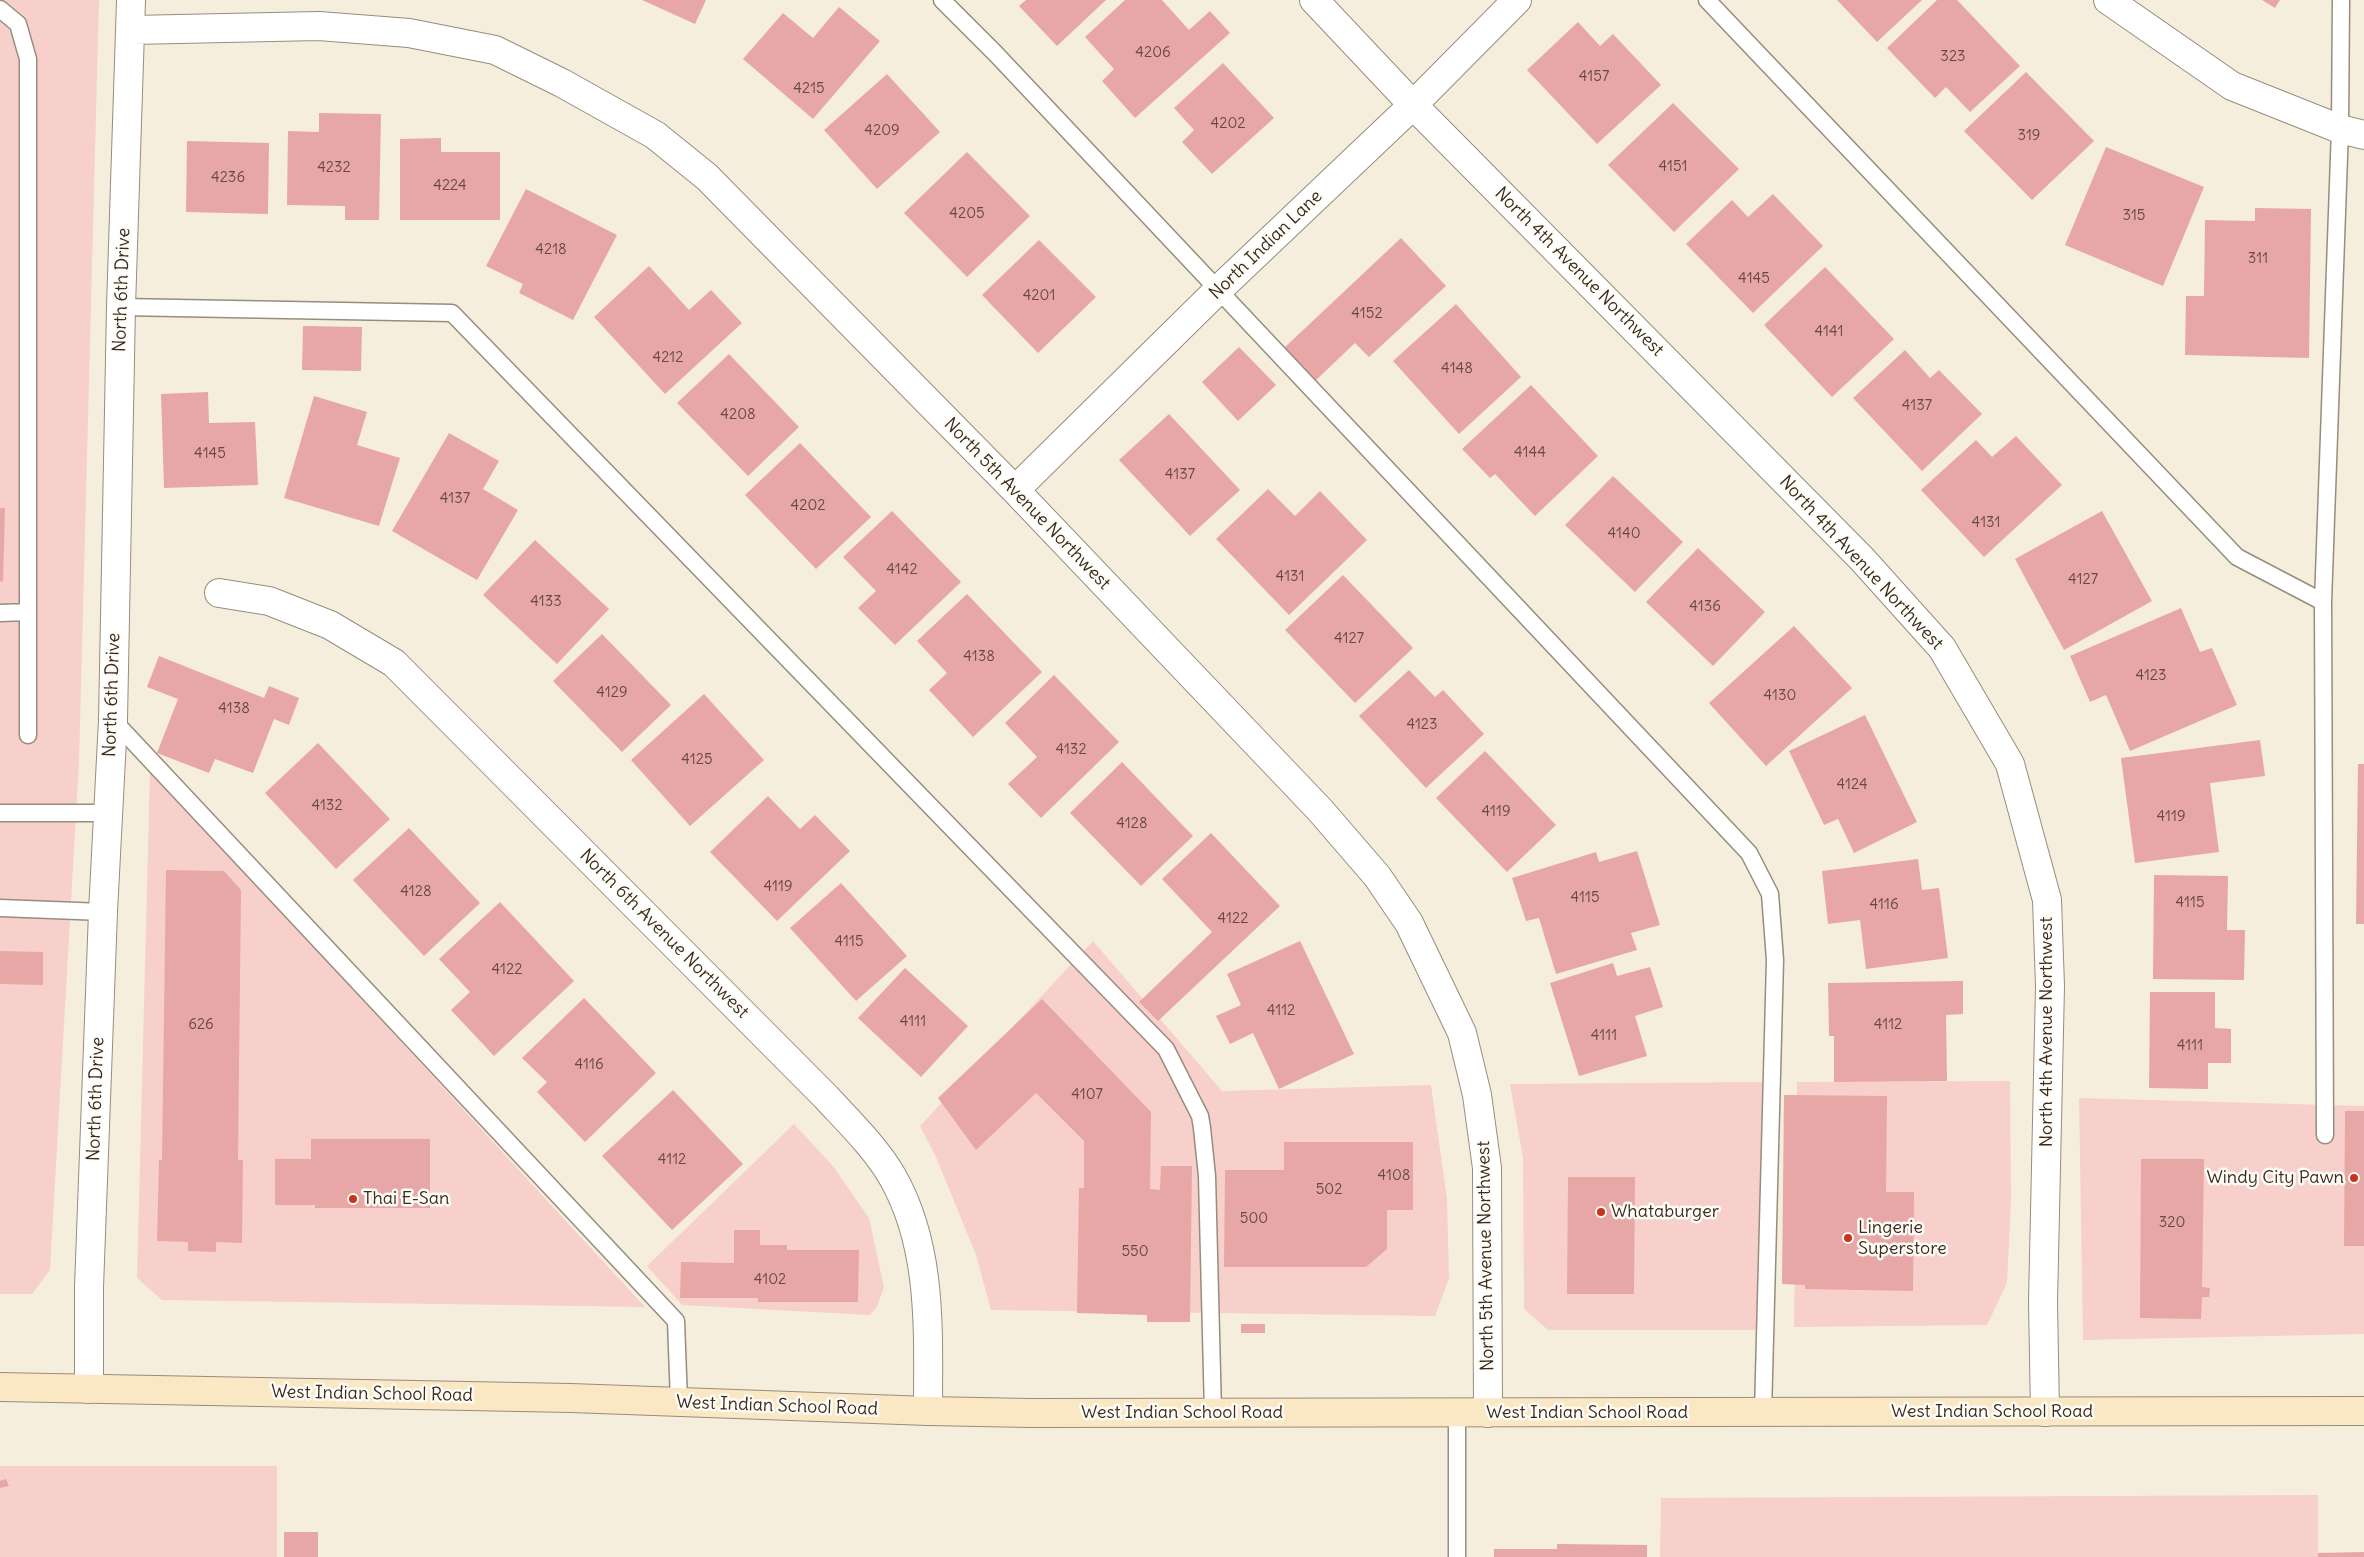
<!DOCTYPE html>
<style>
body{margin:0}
canvas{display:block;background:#f6eedc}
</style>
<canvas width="2364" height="1557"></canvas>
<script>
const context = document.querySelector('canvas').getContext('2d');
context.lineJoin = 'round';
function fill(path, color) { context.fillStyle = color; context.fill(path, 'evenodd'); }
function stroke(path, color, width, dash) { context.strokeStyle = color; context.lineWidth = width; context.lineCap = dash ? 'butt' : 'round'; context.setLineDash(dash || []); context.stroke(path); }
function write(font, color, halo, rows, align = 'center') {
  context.font = font + ' Delius,sans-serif'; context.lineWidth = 5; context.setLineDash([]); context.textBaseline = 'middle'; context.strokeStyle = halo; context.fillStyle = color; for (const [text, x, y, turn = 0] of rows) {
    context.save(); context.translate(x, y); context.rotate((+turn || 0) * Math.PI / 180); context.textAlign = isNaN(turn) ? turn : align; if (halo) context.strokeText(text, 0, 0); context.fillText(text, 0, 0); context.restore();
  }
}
fill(new Path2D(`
 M0 0H99L79 762 50 1270 32 1294H0Z
 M150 769 645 1307 162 1300 137 1278Z
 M1093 941 1222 1091 1431 1085 1447 1199 1449 1278 1435 1316 991 1310 976 1255 936 1157 920 1126Z
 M2010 1081 2011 1201 2007 1283 1987 1325 1794 1327 1797 1082Z
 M1765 1082 1769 1330H1548L1524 1309 1523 1158 1510 1084Z
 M2079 1098 2364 1106V1334L2083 1340Z
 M794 1124 833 1166 869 1218 884 1287 877 1307 870 1315 682 1305 647 1266Z
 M0 1466H277V1557H0Z
 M2318 1495V1557H1660L1661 1498Z`), '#f7d0cc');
fill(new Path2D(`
 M642 0H706L695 24Z
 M1026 0H1106L1057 46 1019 6Z
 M1125 0H1162L1189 30 1210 11 1230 33 1135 118 1102 81 1114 69 1085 37Z
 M1837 0H1922L1877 42Z
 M1937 0H1957L2020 66 1970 112 1946 87 1935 98 1887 48Z
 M2262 0H2280L2275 8Z
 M839 7 880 41 813 119 743 59 783 13 813 38Z
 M1578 22 1600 46 1613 34 1661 85 1597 144 1527 70Z
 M1223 63 1274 118 1212 174 1182 142 1194 130 1174 108Z
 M2026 72 2094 141 2032 200 1964 131Z
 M887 74 940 132 877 189 824 130Z
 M1673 103 1739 169 1674 232 1608 165Z
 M319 113 381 114 379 220H345V206L287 205 288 131 319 132Z
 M441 138V152H500V220H400V139Z
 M187 141 269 143 268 214 186 212Z
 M2106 147 2204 187 2163 286 2065 245Z
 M967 152 1030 216 967 277 904 213Z
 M526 189 617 235 573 320 519 293 523 284 486 266Z
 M1773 194 1823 246 1753 313 1686 244 1732 200 1748 217Z
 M2255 208 2311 209 2309 358 2185 355 2186 296H2204L2205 220 2255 221Z
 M1401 238 1446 286 1369 357 1355 343 1315 381 1284 348Z
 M1039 240 1096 297 1038 353 982 295Z
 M649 266 689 310 711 290 742 323 665 394 594 317Z
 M1825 267 1894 339 1832 397 1764 325Z
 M1456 304 1521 377 1459 434 1393 361Z
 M303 326 362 327 361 371 302 370Z
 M1239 347 1276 385 1238 421 1202 382Z
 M1905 350 1930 378 1939 370 1982 414 1922 471 1853 398Z
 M729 354 799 427 748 476 677 403Z
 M1531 385 1598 456 1535 516 1495 474 1490 478 1462 449Z
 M208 392 209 423 255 422 258 485 164 488 161 394Z
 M314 396 367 412 357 445 400 458 379 526 284 498Z
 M1169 414 1240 490 1190 536 1119 460Z
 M449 433 499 461 483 489 518 510 477 580 392 531Z
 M2016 436 2062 485 1984 557 1921 490 1976 440 1992 457Z
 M800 443 871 517 816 569 745 495Z
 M1613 476 1683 542 1635 592 1565 525Z
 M1268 489 1295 516 1320 491 1367 540 1289 615 1216 539Z
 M0 508H5L3 582 0 581Z
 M892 511 961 582 895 645 858 608 876 591 843 557Z
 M2102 511 2152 601 2064 650 2015 559Z
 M535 540 609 609 557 664 483 595Z
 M1698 548 1765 612 1713 666 1646 602Z
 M1343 575 1413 648 1355 703 1285 630Z
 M967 594 1042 672 973 737 929 690 947 673 917 641Z
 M2181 608 2200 652 2212 648 2237 705 2130 751 2106 695 2090 702 2070 656Z
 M1794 626 1852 688 1766 766 1709 703Z
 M602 634 671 705 622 752 553 681Z
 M159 656 264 698 269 686 299 698 289 725 274 719 253 773 215 759 209 773 157 753 178 699 147 687Z
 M1409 670 1435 697 1443 690 1484 734 1426 788 1359 716Z
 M1054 675 1119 742 1041 818 1008 784 1037 757 1005 723Z
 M704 694 764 760 690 826 631 760Z
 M1865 715 1917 822 1854 853 1838 819 1824 825 1789 751Z
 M2260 740 2265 776 2210 783 2219 852 2135 863 2121 758Z
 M318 743 390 819 336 869 265 793Z
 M1485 751 1556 825 1507 872 1436 798Z
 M1122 762 1193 836 1141 886 1070 813Z
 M2358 764H2364V924H2356Z
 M768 796 800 829 815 815 850 851 777 921 710 852Z
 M409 828 480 903 424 956 353 880Z
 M1211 833 1280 906 1158 1021 1139 1002 1212 932 1162 879Z
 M1637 851 1660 925 1631 933 1637 950 1556 974 1539 918 1526 921 1512 878 1596 852 1599 862Z
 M1918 859 1922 890 1939 888 1948 958 1866 969 1860 920 1828 924 1822 871Z
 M166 870 224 871 241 890 238 1160H243L242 1243 216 1242V1252L188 1251V1242L157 1241 159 1160H162Z
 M2154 875 2228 876 2227 930H2245L2244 980 2153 979Z
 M841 883 907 956 856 1001 790 928Z
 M500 902 574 981 494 1056 451 1010 470 992 439 959Z
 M1300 941 1354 1054 1279 1089 1253 1033 1230 1044 1216 1016 1241 1005 1227 974Z
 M0 951 43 952V985L0 984Z
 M1613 963 1617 976 1650 967 1663 1007 1635 1016 1647 1056 1579 1076 1550 983Z
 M905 968 968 1026 921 1077 858 1018Z
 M1963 981V1014L1946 1015 1947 1081 1834 1082V1036H1829L1828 983Z
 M2150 992H2215V1028L2231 1029V1063H2208V1089L2149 1088Z
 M584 998 656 1073 585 1142 537 1092 547 1082 522 1058Z
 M1042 999 1151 1112 1150 1189 1160 1190 1161 1166H1192L1190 1322H1147V1315L1077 1313 1079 1188H1084V1141L1036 1093 976 1150 938 1098Z
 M673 1090 743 1164 672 1230 602 1156Z
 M1784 1095 1887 1096 1886 1192H1914L1913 1291 1805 1289V1285L1782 1284Z
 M2345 1111H2364V1246H2344Z
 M311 1139H430V1208H315V1205H275V1159H311Z
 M1284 1142H1413V1210H1387V1249L1366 1267H1224L1225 1170H1284Z
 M2141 1159H2204L2202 1287 2210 1288 2209 1297H2202L2201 1319 2140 1318Z
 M1568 1177H1635L1634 1294H1567Z
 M734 1230H760V1245H787V1250H859L858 1302H758V1298H680L681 1262 734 1263Z
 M1241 1324H1265V1333H1241Z
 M6 1479 9 1486 0 1488V1481Z
 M284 1532H318V1557H284Z
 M1557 1544 1647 1545V1557H1494V1549H1557Z
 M2364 1552V1557H2318V1553Z`), '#e7a7a6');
const lane = new Path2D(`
 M942 0 995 53 1749 853 1770 894 1775 960 1763 1413
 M1707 0 2237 557 2323 602
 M0 9 18 24 28 59V735
 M121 307 452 313 1166 1049 1200 1116 1202 1128 1207 1176 1213 1413
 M0 613 28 612
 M113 720 676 1321 679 1402
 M0 813H107
 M0 908 103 912
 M2325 1135 2323 602 2340 129 2341 0
 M1457 1413V1557`);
const street = new Path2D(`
 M1314 0 1413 105 1862 559 1942 648 2010 764 2047 900 2050 986 2043 1302 2045 1412
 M2108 0 2232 86 2340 129 2364 135
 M132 30 319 26 409 33 495 50 562 83 655 135 707 177 1015 490 1320 810 1377 876 1409 923 1462 1033 1477 1095 1487 1168 1488 1413
 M1015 490 1217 291 1413 105 1517 0
 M219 593 269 601 330 625 394 663 826 1097C849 1122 875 1147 892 1176 933 1247 928 1332 928 1411
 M89 1389V1287L103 912 113 720 121 307 131 0`);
const secondary = new Path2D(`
 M0 1387 571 1398 928 1411 1030 1413 2364 1411`);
stroke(lane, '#988c7d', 19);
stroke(street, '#988c7d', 30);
stroke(secondary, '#988c7d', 30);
stroke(lane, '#fff', 16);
stroke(street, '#fff', 28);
stroke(secondary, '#fae7c3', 28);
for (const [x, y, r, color] of [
 [2354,1178,5,"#c8321e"],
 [353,1199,5,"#c8321e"],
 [1601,1212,5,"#c8321e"],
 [1848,1238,5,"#c8321e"]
]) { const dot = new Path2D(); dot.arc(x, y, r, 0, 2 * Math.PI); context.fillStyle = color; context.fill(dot); stroke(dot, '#fdfcf7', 2); }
write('15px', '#664940', null, [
 ["4206",1153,53],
 ["323",1953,57],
 ["4157",1594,77],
 ["4215",809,89],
 ["4202",1228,124],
 ["4209",882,131],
 ["319",2029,136],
 ["4151",1673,167],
 ["4232",334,168],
 ["4236",228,178],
 ["4224",450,186],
 ["4205",967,214],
 ["315",2134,216],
 ["4218",551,250],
 ["311",2258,259],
 ["4145",1754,279],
 ["4201",1039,296],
 ["4152",1367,314],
 ["4141",1829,332],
 ["4212",668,358],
 ["4148",1457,369],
 ["4137",1917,406],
 ["4208",738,415],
 ["4144",1530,453],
 ["4145",210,454],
 ["4137",1180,475],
 ["4137",455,499],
 ["4202",808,506],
 ["4131",1986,523],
 ["4140",1624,534],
 ["4142",902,570],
 ["4131",1290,577],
 ["4127",2083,580],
 ["4133",546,602],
 ["4136",1705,607],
 ["4127",1349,639],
 ["4138",979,657],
 ["4123",2151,676],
 ["4129",612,693],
 ["4130",1780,696],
 ["4138",234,709],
 ["4123",1422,725],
 ["4132",1071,750],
 ["4125",697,760],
 ["4124",1852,785],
 ["4132",327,806],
 ["4119",1496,812],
 ["4119",2171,817],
 ["4128",1132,824],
 ["4119",778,887],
 ["4128",416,892],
 ["4115",1585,898],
 ["4115",2190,903],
 ["4116",1884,905],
 ["4122",1233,919],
 ["4115",849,942],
 ["4122",507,970],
 ["4112",1281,1011],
 ["4111",913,1022],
 ["626",201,1025],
 ["4112",1888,1025],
 ["4111",1604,1036],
 ["4111",2190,1046],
 ["4116",589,1065],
 ["4107",1087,1095],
 ["4112",672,1160],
 ["4108",1394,1176],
 ["502",1329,1190],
 ["500",1254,1219],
 ["320",2172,1223],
 ["550",1135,1252],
 ["4102",770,1280]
]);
write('18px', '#3b2a1e', '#fdfcf7', [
 ["North Indian Lane",1266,245,-44],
 ["North 4th Avenue Northwest",1579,272,45],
 ["North 6th Drive",122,290,-88],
 ["North 5th Avenue Northwest",1027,504,46],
 ["North 4th Avenue Northwest",1861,563,47],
 ["North 6th Drive",112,695,-88],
 ["North 6th Avenue Northwest",664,934,45],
 ["North 4th Avenue Northwest",2047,1032,-90],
 ["North 6th Drive",96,1099,-88],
 ["North 5th Avenue Northwest",1486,1256,-91],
 ["West Indian School Road",372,1394,1],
 ["West Indian School Road",777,1406,2],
 ["West Indian School Road",1992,1412],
 ["West Indian School Road",1182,1413],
 ["West Indian School Road",1587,1413]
]);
write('18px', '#3b2a1e', '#fdfcf7', [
 ["Windy City Pawn",2344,1178,"right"],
 ["Thai E-San",363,1199],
 ["Whataburger",1611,1212],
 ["Lingerie",1858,1228],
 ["Superstore",1858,1249]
], 'left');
</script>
